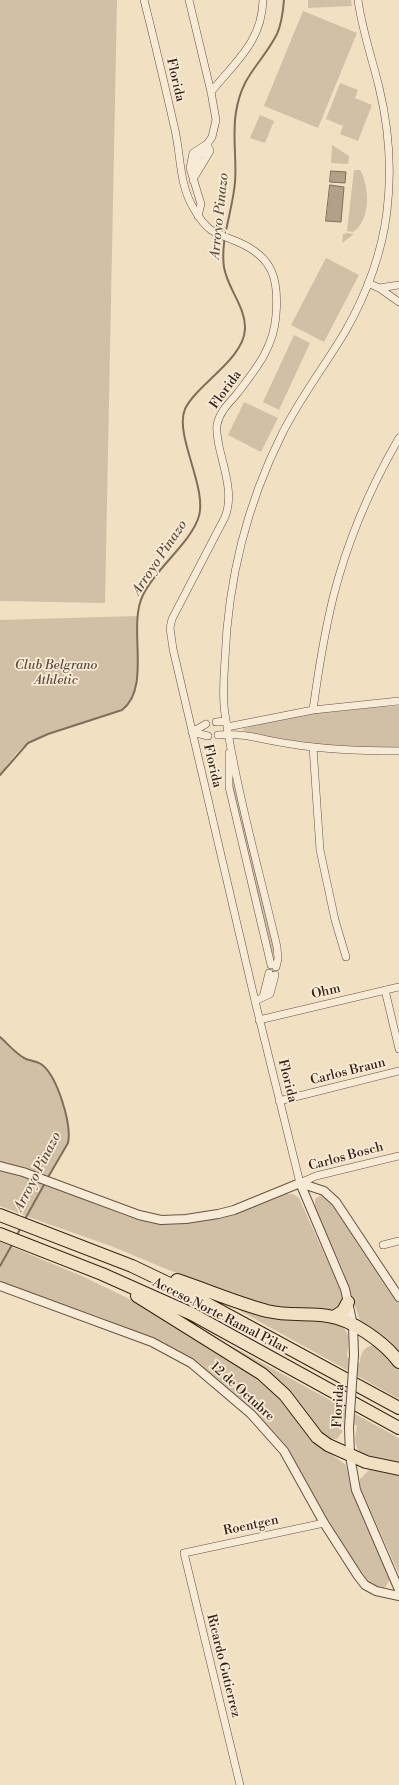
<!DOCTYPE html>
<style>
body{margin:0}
canvas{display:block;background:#f2e0c3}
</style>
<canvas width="399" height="1785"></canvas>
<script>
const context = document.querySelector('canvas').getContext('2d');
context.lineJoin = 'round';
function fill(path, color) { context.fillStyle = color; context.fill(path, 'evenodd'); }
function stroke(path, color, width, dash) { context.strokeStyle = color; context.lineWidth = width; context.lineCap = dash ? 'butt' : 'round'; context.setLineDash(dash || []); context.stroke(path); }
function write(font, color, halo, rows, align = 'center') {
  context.font = font + ' "Libre Bodoni",serif'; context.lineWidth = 3.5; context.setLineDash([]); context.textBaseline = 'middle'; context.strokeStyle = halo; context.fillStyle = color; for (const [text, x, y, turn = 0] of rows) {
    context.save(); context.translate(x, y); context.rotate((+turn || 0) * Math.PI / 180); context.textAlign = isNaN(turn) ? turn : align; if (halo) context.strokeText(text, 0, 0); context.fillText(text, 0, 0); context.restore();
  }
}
fill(new Path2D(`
 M0 0H117L105 603 0 601Z
 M308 0H351L352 6 308 8Z
 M303 11 357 33 318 128 264 106Z
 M340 83 358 90 355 98 372 105 358 141 340 134 343 126 326 119Z
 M260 115 274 121 265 143 250 138Z
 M332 145 349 156 348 164 331 163Z
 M354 170H360C370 187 371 220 353 232L347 231Z
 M347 233 354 234 342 243 343 234Z
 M326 258 359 275 324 342 291 325Z
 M294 335 310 343 279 410 263 402Z
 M244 402 278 418 261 452 228 435Z
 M137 616C137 639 143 681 131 701 121 718 49 729 28 743 17 750 8 764 0 775V620Z
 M399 706V749C348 749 297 743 247 733L242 729C292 713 347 708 399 706Z
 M233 780 276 951 274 954 271 952 233 793Z
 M0 1037C8 1044 17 1055 26 1059 31 1061 36 1061 41 1064 57 1075 72 1124 68 1143L46 1180 0 1166Z
 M0 1170 23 1176 131 1218 156 1223 178 1224 215 1219 257 1206 283 1194H293L299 1198 339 1287 343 1299 340 1308C300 1331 153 1262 108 1245 72 1232 36 1220 0 1206Z
 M321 1195 330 1200 399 1303V1355L387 1340 365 1325 359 1318 343 1270 315 1208V1199Z
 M0 1242 84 1277 156 1312 268 1385 293 1413 306 1433 316 1443 346 1465C354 1504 372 1539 389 1575L390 1579 386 1587C372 1591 360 1571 353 1562L279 1439 256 1413 219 1381 194 1362 160 1341 100 1317 0 1282Z
 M210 1294 333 1322C353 1331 349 1338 347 1357L360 1363C360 1354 364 1346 374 1345L399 1367V1399Z
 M224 1342 399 1438V1465C388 1462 362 1460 357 1448 354 1442 356 1432 357 1426L344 1419 342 1432 337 1439H329L323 1435 223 1344Z
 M369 1470 399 1474V1574L360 1487V1479Z`), '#d2c0a6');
const water = new Path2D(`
 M331 171 346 172 345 183 330 182Z
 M330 185 344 187 341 222 326 221Z`);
fill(water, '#b2a088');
stroke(water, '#806e5a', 1);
stroke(new Path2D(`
 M0 775 28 743 48 734 122 710C152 687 127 627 143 595 155 569 191 543 199 516 207 487 174 434 185 409 197 384 244 359 245 329 246 307 227 288 224 267 220 239 233 210 235 182 237 159 232 136 236 112 242 74 261 65 277 34 282 23 283 12 284 0
 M0 1037C8 1044 17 1055 26 1059 31 1061 36 1061 41 1064 57 1075 72 1124 68 1143L47 1179
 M25 1219 45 1183
 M17 1235 21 1227
 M0 1266 13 1243`), '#806e5a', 2);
const minor = new Path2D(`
 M144 0C155 43 165 86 175 130 181 156 179 185 194 209 198 216 203 224 211 230 219 235 229 238 238 242 273 257 279 279 276 315 274 348 255 370 236 395 228 404 219 413 217 425 216 432 218 440 219 446 224 469 234 495 225 517L172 619 170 628 173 649 255 1001 300 1183 316 1176 399 1156
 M189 0 211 92 216 120 212 137 198 157 194 168 193 180
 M211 92C235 62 262 42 263 0
 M195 176 210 151 207 144
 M198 216 201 204 190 168 193 153 207 144
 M368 283 379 288 399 302
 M379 288 399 285
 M313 710C318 673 324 635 333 598 347 542 370 488 399 438
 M216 722 226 721
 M227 727 313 710 399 701
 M192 732 208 736
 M192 732 206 724
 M218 735C243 732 266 741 291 744 327 750 363 751 399 751
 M313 747 320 850 335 920 346 957
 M229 753V787L271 965
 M276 967 278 959 277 947C259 870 237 793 225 714 222 696 224 677 225 659 228 581 247 504 282 434 300 398 324 367 345 332 366 295 382 253 387 211 392 169 389 128 379 87 372 58 362 30 358 0
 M385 990 399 1049
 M263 997 269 973
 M255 1001 270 994 275 975
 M259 1020 399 987
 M279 1101 399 1071
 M383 1245 399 1241
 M240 1785 184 1553 324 1523`);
const tertiary = new Path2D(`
 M0 1166 23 1172 139 1215 161 1220 186 1219 218 1214 234 1210 300 1183 324 1191 336 1202 399 1297
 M300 1183 345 1289 353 1325 354 1355
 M0 1286 152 1342 191 1363 251 1414 284 1451 324 1523 358 1576 365 1585 376 1591 399 1596
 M349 1427 350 1456 356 1490 399 1590`);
const motorway = new Path2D(`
 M0 1215 132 1266 178 1288 399 1408
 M0 1234 102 1274 192 1314 399 1428
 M177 1280C207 1290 237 1303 267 1311 288 1316 308 1313 328 1316 352 1319 385 1343 399 1362
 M137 1296 262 1374 285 1395 317 1437 328 1445 366 1462 399 1469
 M334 1317 343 1311 348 1302`);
stroke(minor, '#655241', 8);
stroke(tertiary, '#655241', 10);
stroke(motorway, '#362316', 14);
stroke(minor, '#f7ebd8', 7);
stroke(tertiary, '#f7ebd8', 8);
stroke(motorway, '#f2e0c3', 12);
const tertiaryBridge = new Path2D(`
 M349 1427 354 1355`);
stroke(tertiaryBridge, '#655241', 10, []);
stroke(tertiaryBridge, '#f7ebd8', 8);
write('13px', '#362316', '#f7ebd8', [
 ["Florida",175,80,77],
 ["Florida",226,390,-54],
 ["Florida",212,766,77],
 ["Ohm",326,992,-13],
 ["Carlos Braun",348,1072,-14],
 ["Florida",287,1081,76],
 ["Carlos Bosch",346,1157,-15],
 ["Acceso Norte Ramal Pilar",220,1316,27],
 ["12 de Octubre",242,1392,42],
 ["Florida",339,1406,-87],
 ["Roentgen",251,1526,-12],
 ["Ricardo Gutierrez",223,1666,76]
]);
write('italic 13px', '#5d4a3a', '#f7ebd8', [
 ["Club Belgrano",56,666],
 ["Athletic",56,681]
]);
write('italic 14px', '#614f3e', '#f7ebd8', [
 ["Arroyo Pinazo",220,216,-84],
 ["Arroyo Pinazo",160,558,-56],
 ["Arroyo Pinazo",38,1172,-63]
]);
</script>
